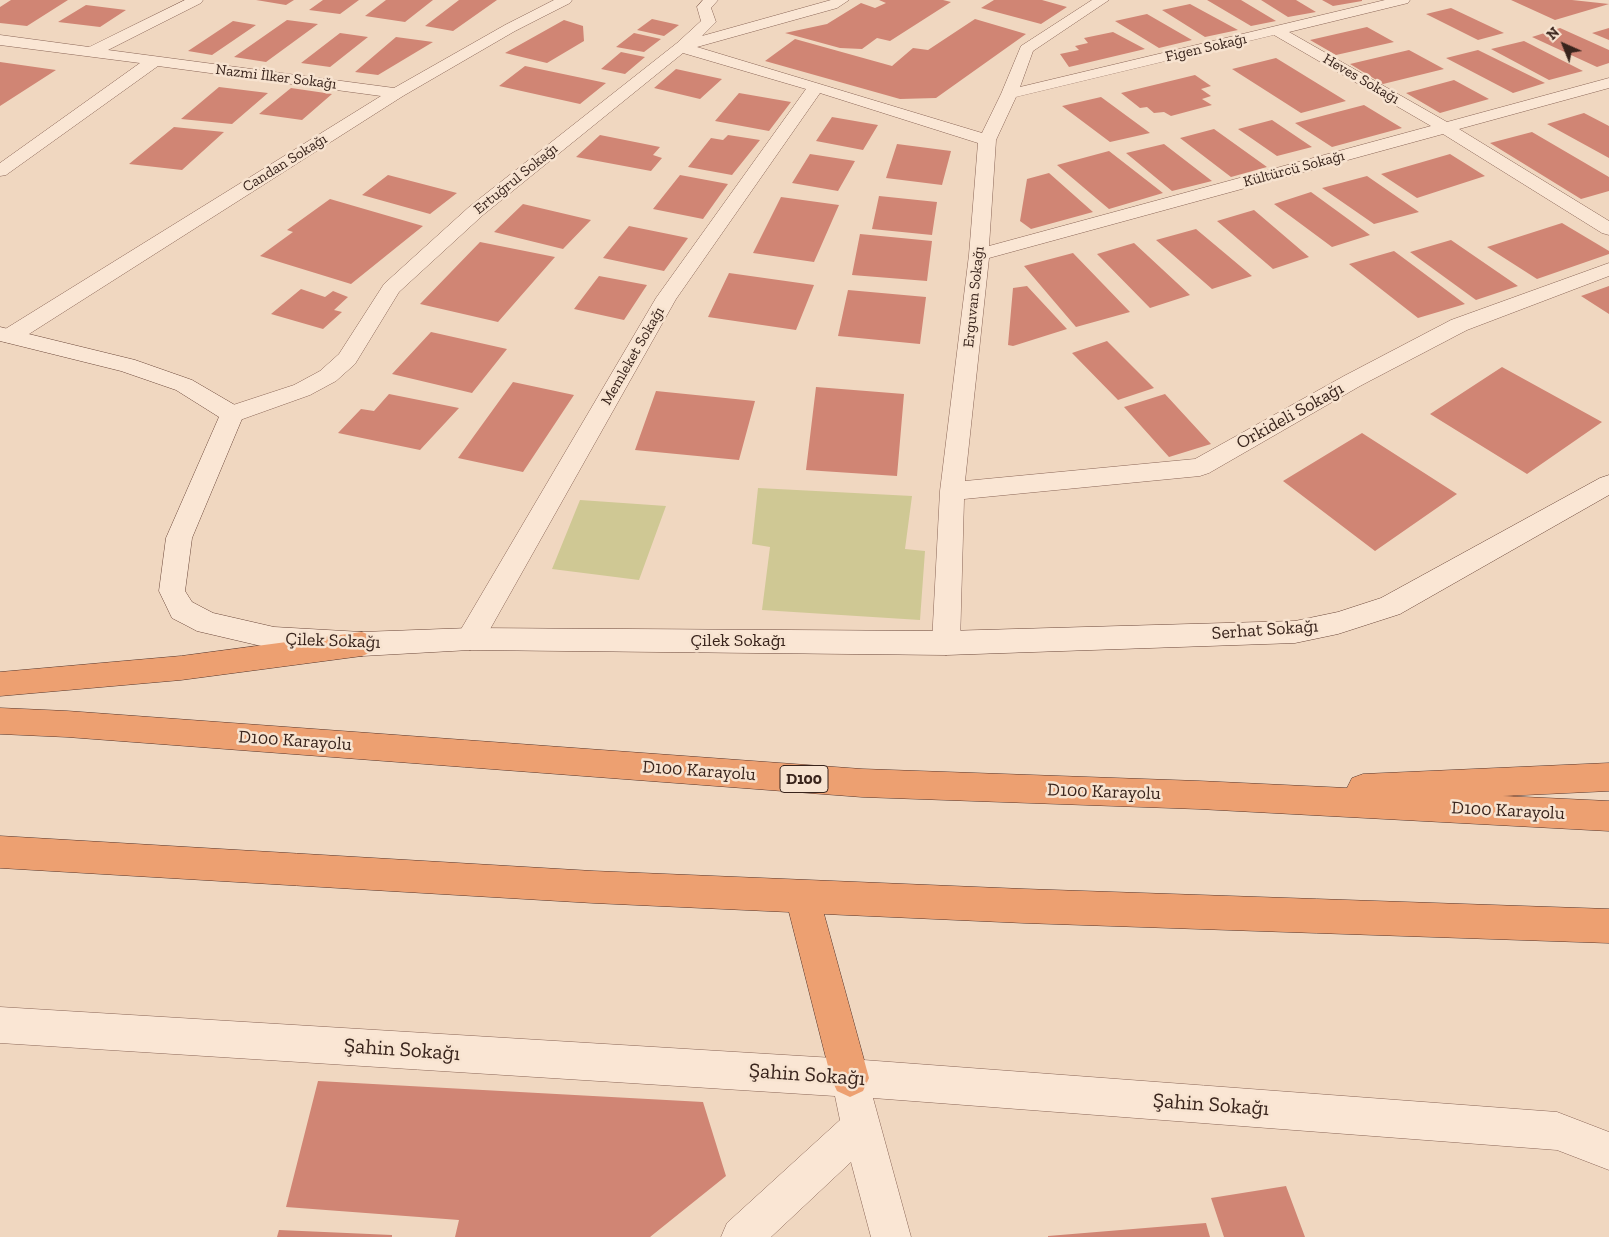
<!DOCTYPE html>
<meta charset="utf-8">
<style>
body{margin:0}
#map{position:relative;width:1609px;height:1237px;overflow:hidden;background:#f0d7c0;font-family:"Zilla Slab",serif}
canvas{display:block}
.north{position:absolute;left:1539px;top:20px;width:50px;height:50px;-webkit-text-stroke:4px #f7e3d0;paint-order:stroke;rotate:316deg;font-size:14px;font-weight:700;line-height:20px;text-align:center;color:#39241c}
.north::after{content:'';display:block;margin:auto;width:18px;height:22px;background:#39241c;clip-path:polygon(50% 0,100% 100%,50% 72%,0 100%)}
</style>
<div id="map">
<canvas width="1609" height="1237"></canvas>
<div class="north">N</div>
</div>
<script>
const context = document.querySelector('canvas').getContext('2d');
context.lineJoin = 'round';
function fill(path, color) { context.fillStyle = color; context.fill(path, 'evenodd'); }
function stroke(path, color, width, dash) { context.strokeStyle = color; context.lineWidth = width; context.lineCap = dash ? 'butt' : 'round'; context.setLineDash(dash || []); context.stroke(path); }
function write(font, color, halo, rows, align = 'center') {
  context.font = font + ' "Zilla Slab",serif'; context.lineWidth = 5; context.setLineDash([]); context.textBaseline = 'middle'; context.strokeStyle = halo; context.fillStyle = color; for (const [text, x, y, turn = 0] of rows) {
    context.save(); context.translate(x, y); context.rotate((+turn || 0) * Math.PI / 180); context.textAlign = isNaN(turn) ? turn : align; if (halo) context.strokeText(text, 0, 0); context.fillText(text, 0, 0); context.restore();
  }
}
fill(new Path2D(`
 M758 488 912 496 905 549 925 551 920 620 762 610 770 547 752 544Z
 M580 500 666 506 639 580 552 569Z`), '#cfc894');
fill(new Path2D(`
 M11 0H68L27 26 0 23V7Z
 M256 0H294L286 5Z
 M323 0H359L340 14 309 10Z
 M386 0H433L405 22 365 16Z
 M459 0H497L453 31 425 26Z
 M943 0 951 2 890 41 877 38 862 49 840 48 785 33 827 24 861 3 875 8 886 3 879 0Z
 M994 0H1042L1067 7 1041 24 981 8Z
 M1207 0H1241L1276 21 1251 26Z
 M1261 0H1296L1316 12 1288 17Z
 M1322 0H1362V1L1333 6Z
 M1511 0H1572L1609 4 1555 20Z
 M1190 4 1238 30 1205 37 1162 10Z
 M86 5 126 10 100 27 58 22Z
 M1451 8 1504 33 1478 40 1426 14Z
 M1147 14 1192 40 1159 48 1115 21Z
 M652 19 679 25 664 36 637 30Z
 M975 19 1026 34 936 98 900 99 765 61 795 39 892 66 913 48 928 50Z
 M287 20 318 24 266 62 234 57Z
 M564 20 583 26 584 41 547 63 505 53Z
 M233 21 256 25 212 55 188 51Z
 M1367 27 1394 42 1336 55 1310 40Z
 M1560 28 1609 50V63L1597 67 1532 37Z
 M1609 28V40L1592 33Z
 M1113 32 1145 49 1069 67 1060 54 1079 50 1075 46 1088 43 1084 38Z
 M340 33 368 37 330 67 301 63Z
 M634 33 661 39 644 52 616 47Z
 M396 37 433 42 378 75 355 72Z
 M1524 41 1583 71 1549 80 1491 49Z
 M1409 50 1444 69 1383 84 1350 64Z
 M1478 50 1545 83 1513 93 1446 58Z
 M621 52 645 57 625 74 601 69Z
 M1276 58 1346 101 1301 113 1232 69Z
 M0 62 56 70 0 106Z
 M525 66 606 83 580 104 499 86Z
 M676 69 722 79 700 99 654 88Z
 M1195 75 1211 86 1201 89 1211 96 1202 99 1212 105 1171 116 1164 112 1154 113 1147 107 1140 108 1121 93Z
 M1454 80 1489 99 1440 113 1406 93Z
 M219 87 268 93 232 124 181 119Z
 M291 88 332 94 302 120 259 114Z
 M739 93 791 102 769 131 715 121Z
 M1101 97 1150 133 1110 142 1062 106Z
 M1364 105 1402 128 1332 147 1295 123Z
 M1584 113 1609 126V158L1547 124Z
 M832 117 878 125 863 150 816 141Z
 M1272 120 1312 147 1277 156 1238 129Z
 M174 127 224 132 182 170 129 164Z
 M1214 129 1267 167 1231 177 1180 138Z
 M1532 132 1609 177V191L1581 199 1490 143Z
 M600 135 660 147 653 155 662 158 651 171 576 157Z
 M728 135 760 140 732 175 688 167 711 138 723 140Z
 M897 144 951 151 942 185 886 178Z
 M1164 144 1212 181 1172 191 1126 153Z
 M1109 151 1163 193 1109 209 1057 165Z
 M810 154 855 161 838 191 792 183Z
 M1450 154 1485 176 1417 198 1381 174Z
 M1049 173 1093 212 1031 229 1020 221 1027 179Z
 M388 175 457 193 430 214 362 195Z
 M680 175 728 184 703 219 653 209Z
 M1367 176 1419 212 1374 224 1322 188Z
 M1311 192 1370 235 1332 247 1274 204Z
 M879 196 937 202 932 235 872 229Z
 M781 197 839 205 814 262 753 253Z
 M330 199 423 226 351 284 260 256 293 232 287 230Z
 M523 204 591 220 563 249 494 232Z
 M1254 210 1309 257 1273 269 1217 221Z
 M1562 223 1609 251V254L1537 279 1487 247Z
 M629 226 688 238 664 271 603 258Z
 M1196 229 1252 276 1212 289 1156 240Z
 M860 234 932 241 927 281 852 275Z
 M1451 240 1518 286 1476 300 1410 252Z
 M480 242 555 257 498 322 420 304Z
 M1134 243 1190 295 1150 308 1097 254Z
 M1394 251 1465 304 1418 318 1349 264Z
 M1073 253 1130 312 1076 327 1024 266Z
 M729 273 814 285 796 330 708 317Z
 M599 276 647 285 624 320 574 309Z
 M1027 286 1067 329 1013 346 1008 345 1013 288Z
 M1609 286V314L1581 296Z
 M301 289 325 297 333 291 348 297 334 310 342 312 323 329 271 314Z
 M848 290 926 297 920 344 838 336Z
 M431 332 507 349 472 393 392 374Z
 M1107 341 1154 388 1118 400 1072 353Z
 M1502 367 1602 422 1527 474 1430 414Z
 M513 382 574 395 523 472 458 458Z
 M816 387 904 394 897 476 806 470Z
 M656 391 755 401 739 460 635 450Z
 M389 394 459 408 420 450 338 433 361 409 374 411Z
 M1165 394 1211 444 1169 457 1124 407Z
 M1362 433 1457 494 1375 551 1283 481Z
 M318 1081 703 1102 726 1176 650 1237H455L459 1220 286 1207Z
 M1286 1186 1305 1237H1224L1211 1198Z
 M1206 1223 1210 1237H1048V1236Z
 M279 1230 392 1235V1237H277Z`), '#d08574');
const minor = new Path2D(`
 M185 0H203L201 3 108 50 394 88 505 25 554 0H572L570 3 515 31 403 96 18 341 10 343 2 341 0 335 2 331 381 96 158 66 6 175 0 176V163L140 63 0 45V35L89 47Z
 M703 0H718L711 8 716 22 702 36 831 0H849L837 8 697 47 982 133 1001 94 1021 46 1092 0H1109L1033 51 1020 87 1385 0H1410L1408 3 1289 32 1447 122 1609 78V88L1459 129 1609 221V235L1602 233 1443 134 989 258 965 481 1195 459 1344 376 1451 320 1609 263V276L1467 330 1360 386 1209 473 1200 476 964 499 960 643 956 651 946 655 936 651 932 643 940 491 969 255 978 143 820 93 676 299 480 647 470 650 460 647 456 639 460 631 656 298 806 89 683 53 483 215 399 292 355 364 336 381 310 395 240 420 232 422 224 420 220 414 224 408 294 385 320 371 339 354 384 284 469 207 677 43 701 21 697 7ZM1274 35 1431 126 989 246 996 140 1016 97Z
 M0 1007 850 1059 1557 1112 1609 1132V1170L1557 1150 873 1098 911 1237H871L851 1162 771 1237H721L727 1223 840 1120 835 1096 0 1043Z`);
const secondary = new Path2D(`
 M0 327 135 360 192 380 240 408 244 414 192 538 185 591 192 602 213 613 274 627 362 632 470 628 946 631 1295 621 1338 612 1381 598 1600 478 1609 475V495L1400 614 1338 634 1295 643 946 655 470 650 362 656 274 649 197 631 172 618 159 591 166 538 219 417 176 390 121 371 0 341Z`);
const trunk = new Path2D(`
 M362 632 372 636 376 644 372 652 362 656 181 680 0 696V672L181 656Z
 M0 708 67 711 862 769 1199 781 1347 788 1352 778 1363 774 1609 763V791L1503 796 1609 801V831L1199 809 862 797 67 737 0 734Z
 M0 836 593 871 1024 889 1609 909V943L1024 923 824 914 869 1078 863 1091 850 1097 837 1091 831 1078 789 912 593 903 0 868Z`);
stroke(minor, '#8a6657', 1);
stroke(secondary, '#6c483a', 1);
stroke(trunk, '#57362c', 1);
fill(minor, '#fae6d4');
fill(secondary, '#fae6d4');
fill(trunk, '#eda071');
write('15px', '#39241c', '#f7e3d0', [
 ["Figen Sokağı",1206,48,-13],
 ["Nazmi İlker Sokağı",276,77,7],
 ["Heves Sokağı",1361,79,30],
 ["Candan Sokağı",285,163,-32],
 ["Kültürcü Sokağı",1294,169,-15],
 ["Ertuğrul Sokağı",516,179,-39],
 ["Erguvan Sokağı",974,297,-84],
 ["Memleket Sokağı",633,356,-60]
]);
for (const [x, y, w] of [
 [804,779,48]
]) { const box = new Path2D(); box.roundRect(x - w / 2, y - 13.5, w, 27, 4); context.fillStyle = '#f7e3d0'; context.fill(box); stroke(box, '#39241c', 1); }
write('bold 16px', '#39241c', null, [
 ["D100",804,779]
]);
write('18px', '#39241c', '#f7e3d0', [
 ["Orkideli Sokağı",1290,416,-29],
 ["Serhat Sokağı",1265,630,-4],
 ["Çilek Sokağı",333,641,2],
 ["Çilek Sokağı",738,641],
 ["D100 Karayolu",295,741,4],
 ["D100 Karayolu",699,771,4],
 ["D100 Karayolu",1104,792,2],
 ["D100 Karayolu",1508,811,3]
]);
write('21px', '#39241c', '#f7e3d0', [
 ["Şahin Sokağı",402,1050,4],
 ["Şahin Sokağı",807,1075,4],
 ["Şahin Sokağı",1211,1105,4]
]);
</script>
